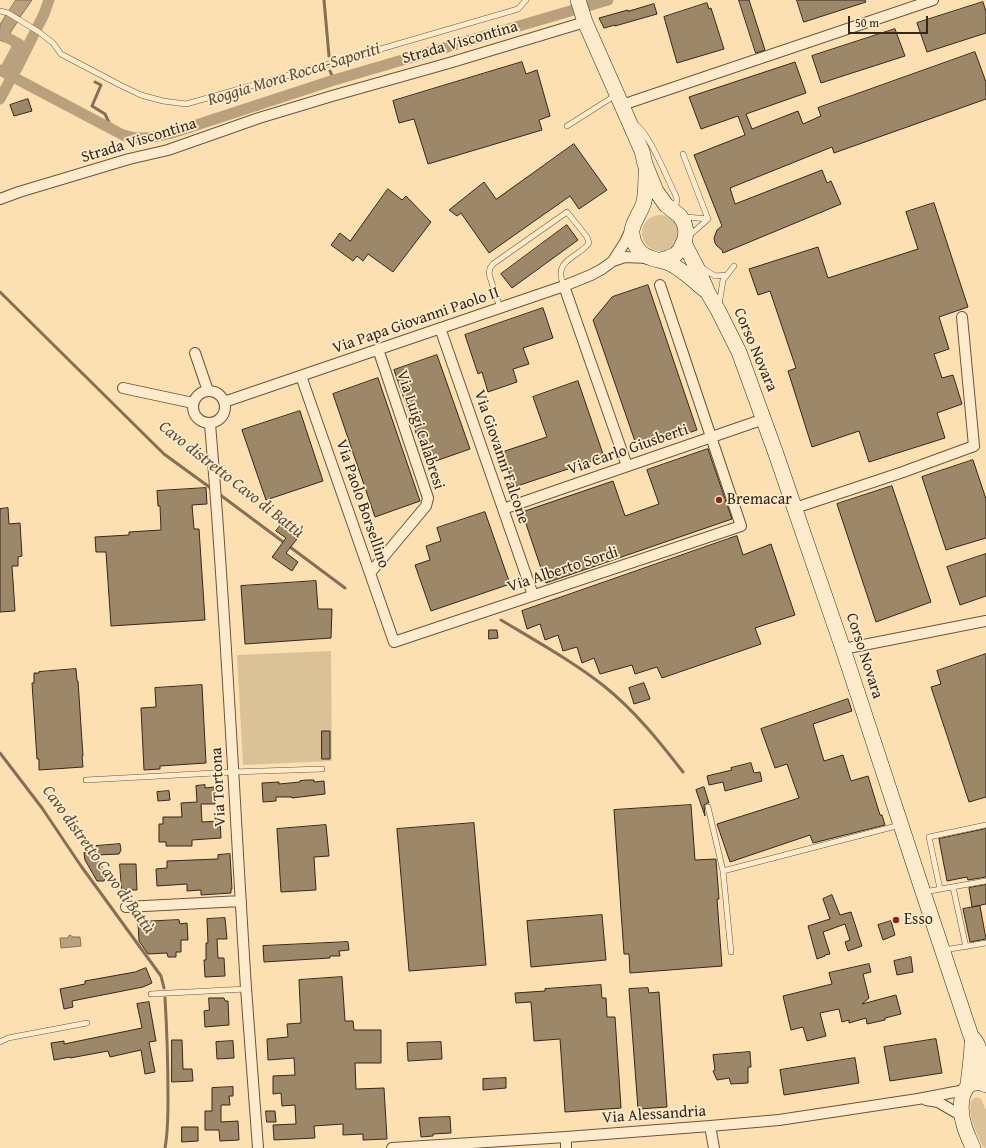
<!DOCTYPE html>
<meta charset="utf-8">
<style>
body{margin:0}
#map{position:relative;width:986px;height:1148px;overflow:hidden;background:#fde0b1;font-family:"Gentium Book Plus",serif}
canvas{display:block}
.scale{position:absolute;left:848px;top:16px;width:80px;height:18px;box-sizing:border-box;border:2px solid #35271b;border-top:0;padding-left:5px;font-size:12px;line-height:14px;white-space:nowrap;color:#35271b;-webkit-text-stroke:3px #feebcc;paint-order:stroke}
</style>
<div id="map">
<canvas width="986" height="1148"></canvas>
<div class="scale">50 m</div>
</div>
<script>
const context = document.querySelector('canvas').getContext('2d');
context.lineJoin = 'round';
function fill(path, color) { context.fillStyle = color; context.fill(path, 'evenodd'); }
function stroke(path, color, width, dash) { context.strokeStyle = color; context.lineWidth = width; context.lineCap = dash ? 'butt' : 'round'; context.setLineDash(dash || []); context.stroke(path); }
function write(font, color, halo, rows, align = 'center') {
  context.font = font + ' "Gentium Book Plus",serif'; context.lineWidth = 3.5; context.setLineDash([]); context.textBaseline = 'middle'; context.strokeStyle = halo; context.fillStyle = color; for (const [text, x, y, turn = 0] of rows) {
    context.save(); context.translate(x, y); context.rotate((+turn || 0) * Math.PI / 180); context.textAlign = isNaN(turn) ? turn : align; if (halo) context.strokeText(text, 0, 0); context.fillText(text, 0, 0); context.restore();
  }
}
fill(new Path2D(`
 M642 233a18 18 0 1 1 36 0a18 18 0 1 1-36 0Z
 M331 651 332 761 243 765 237 655Z
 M976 1097 981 1099 986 1110V1148L983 1147 981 1143C975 1129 968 1116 971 1101Z`), '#dbc198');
const water = new Path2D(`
 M16 0H32L20 17 9 11Z
 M7 14 18 21 4 42 0 40V25Z
 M70 935 73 937H80L81 946 61 948 60 938H67Z`);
fill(water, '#b9a17e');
stroke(water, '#847056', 1);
stroke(new Path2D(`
 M324 0 329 56
 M19 44 24 46
 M330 71 334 80
 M95 82 101 85 92 106 105 114 112 129
 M0 292 164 454 212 489
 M219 494 345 588
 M501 620C536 641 572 661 604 686 635 711 659 741 683 772
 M0 753 42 808 81 866 161 976 164 988
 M165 998C167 1031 168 1065 168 1099 168 1116 168 1132 165 1148`), '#847056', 3);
stroke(new Path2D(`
 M1 34 19 44 4 72
 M0 70 123 135C140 141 155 137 172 133L334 80 608 0
 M16 70 44 14 49 0
 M0 99 9 82`), '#b9a17e', 11);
const building = new Path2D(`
 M739 0H749L765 50 756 53Z
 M797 0H865L866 2 804 22Z
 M983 2 986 12V33L927 52 917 23Z
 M707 3 709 9 711 8 724 49 677 63 664 17Z
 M654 4 657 14 615 26V25L604 28 599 18 628 10V11Z
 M895 29 905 56 821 83 812 56Z
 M975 52 986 82V99L834 153 832 147 730 188 735 204 822 170 827 183 831 181 841 204 723 253 722 250 717 246 715 243 714 238 717 230 722 226 694 155 745 135 738 116 701 129 689 97 795 62 806 93 746 114 752 129 798 111 803 124 821 116 818 108Z
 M522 62 526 74 537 70 550 116 539 120 542 130 428 164 414 119 399 123 393 101Z
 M28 99 32 111 14 116 10 105Z
 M574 144 607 190 579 209 570 196 489 253 461 213 457 216 449 210 484 182 496 199Z
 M388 189 402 200 406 196 431 222 393 272 368 254 363 261 357 256 353 261 331 245 340 233 350 241Z
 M934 203 968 307 939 317 949 349 934 354 942 378 953 375 962 404 937 413 945 438 869 462 859 431 812 447 788 371 796 368 770 291 758 295 749 269 818 247 828 278 918 249 906 212Z
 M567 225 578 240 512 288 501 274Z
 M648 285 697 430 638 450 593 320 612 297Z
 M543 308 553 338 523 348 529 364 513 369 517 382 488 392 482 372 478 374 465 335Z
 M437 355 470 449 427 464 394 370Z
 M378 378 420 501 375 517 333 394Z
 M578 381 604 457 514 487 502 452 547 437 533 397Z
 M300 411 323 481 266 500 242 430Z
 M708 449 732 519 546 583 522 512 613 481 625 516 659 504 647 470Z
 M973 460 986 499V538L946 550 922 477Z
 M892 486 931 602 876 622 837 504Z
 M206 488 207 504 192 505 194 529H199L205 620 111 626 106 552H96L95 537 129 535V532L161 530 160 506H158L157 491Z
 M8 508 9 524 20 523 22 556 18 557V566H12L15 611 0 612V509Z
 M485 512 510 584 431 611 415 565 430 560 426 546 441 541 437 528Z
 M284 521 299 533 295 538 297 539 286 553 298 562 292 571 272 557 286 538 276 531Z
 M737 536 743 555 771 544 795 615 755 628 761 644 662 678 657 667 635 674 632 665 600 674 594 658 582 663 577 647 563 651 558 635 545 640 540 624 527 629 522 611Z
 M986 554V596L960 605 947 567Z
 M316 581 318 609H332L331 638 245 644 241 586Z
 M489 630H497L498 638 489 639Z
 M986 654V797L969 802 931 687 941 684 937 671Z
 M76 669 77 681H78L83 756H82L83 767 39 770V759H37L32 683H34V673H39V672Z
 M644 683 650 699 634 704 629 688Z
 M202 685 206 763 160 766V769L144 770 141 708 156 707 155 688Z
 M848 699 852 711 813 724 824 761 843 755 851 781 868 776 880 815H882L885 825 813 843 810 835 730 862 717 824 799 798 787 764 775 768 761 729Z
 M322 731H330V759H322Z
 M751 763 754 773 760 772 762 781 725 791 723 782 709 785 707 776 732 770 731 768Z
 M308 780H314V782L324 781 325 794 292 798V797H276V801L263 802 262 783 279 782V784L300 782V781Z
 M205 785V788L214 787 215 804H201L202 822 220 821 221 838 192 840V846H166V842H159V824H163V817H182L181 803 197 802 196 786Z
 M704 787 709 803H707L704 805 705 816 696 790Z
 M169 791 170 800 158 801 157 792Z
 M691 805 695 860 716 859V860L719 899H717L722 966 630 973 629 954H624L614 810Z
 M474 823 486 965 409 971 397 829Z
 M326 825 329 856 314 857 316 890 281 892 277 829Z
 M986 829V877L968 880 967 877 947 881 939 839Z
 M120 844 121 850 119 854 97 855 96 846Z
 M93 852 107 875 104 881H97L85 860 84 853Z
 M230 854 232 889H231V893L201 895V890L187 891V884L157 886 156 869 167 868V861L218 859V855Z
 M120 864H136L137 890H122Z
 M986 885V904L972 907 969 888Z
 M832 895 840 915 851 912 862 946 848 951 845 942 850 940 845 924 823 932 830 954 825 955V956L817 959 808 926 830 919 823 899Z
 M980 906 986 939 970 942 963 909Z
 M602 915 606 960 531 967 527 921Z
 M225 918 227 939H217L218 958H224L225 976 205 977 204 960H206V943H208L207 919Z
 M179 920 180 924 187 923 188 940H181V952H176V957H168L167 953 148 954 139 941 138 922Z
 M891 921 895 935 883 940 878 925Z
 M348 942 349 950 339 951 340 956H330V958L264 962 263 946Z
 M911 957 913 972 897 975 894 961Z
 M869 964 871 972 863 974 869 998 862 1004 896 995 901 1014 885 1018V1020L867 1024 866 1018 849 1023V1020L842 1022 839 1009 820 1013 826 1036 807 1041 803 1027 791 1030 783 996 832 984 829 973Z
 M146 968 152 983 143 987 72 1001 73 1007 64 1009 60 989 85 984V981L135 972Z
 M342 977 345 1021H353L354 1030H381V1063H355L356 1089 384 1088 387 1139 363 1140V1134L343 1135V1124L314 1126 315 1138 274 1140 273 1125 296 1124 295 1105 282 1106 281 1093 273 1094V1076L295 1075 294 1058 268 1060 267 1039 288 1037 287 1024 301 1023 299 980Z
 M601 985 602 998H606L607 1017H615L621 1108 565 1112 560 1039 534 1041 531 1002 516 1003 515 993 545 991V989Z
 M648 988 649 993 659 992 667 1107 638 1109 629 989Z
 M209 998H224L225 1001H228L229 1025 205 1027 204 1011 209 1010Z
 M149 1002 156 1041 149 1042 155 1072 145 1074 141 1050 110 1057 108 1051 70 1058V1057L54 1060 51 1043 64 1041V1044L142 1028 137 1004Z
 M936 1039 942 1073 890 1081 884 1047Z
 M172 1040H182L183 1069H192L193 1081 172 1082Z
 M233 1041 234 1058 217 1059 216 1042Z
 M441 1042 442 1059 408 1061 407 1043Z
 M750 1052 751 1067H748V1083L731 1084 729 1078 717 1080 713 1071 715 1070 713 1055Z
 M855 1058 859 1083 784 1095 780 1070Z
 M506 1078V1088L483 1090V1079Z
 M233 1087V1096H229L230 1105H221V1122L238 1121 239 1140 220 1141 219 1130H205V1111H212V1088Z
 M266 1111H275L276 1122H267Z
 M450 1117 451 1133 433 1134V1136L421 1137 419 1118Z
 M182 1127H198V1141L182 1142Z`);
fill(building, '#9d8769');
stroke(building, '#35271b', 1);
const service = new Path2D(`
 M0 11 8 13 39 32 53 43 61 54 120 85 141 95 163 101 186 104 336 62 518 9 526 0
 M636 125C649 133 667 178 675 194L677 199 675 209
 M567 126 616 95
 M683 154 708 219
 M683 215 687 217 708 219
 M689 236 708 219
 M702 268 715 276 727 275
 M719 305 723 280 734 266
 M500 308 489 274 490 268 493 264 567 212 587 237 589 243C582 254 561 259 561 273 560 277 563 282 564 286
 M86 780 233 772 322 769
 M708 807 723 871 900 825
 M723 871 731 952
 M953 887 966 947
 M940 889 929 837 986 825
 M924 892 986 881
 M944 950 986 943
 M151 994 246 989
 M0 1042 8 1038 87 1023`);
const minor = new Path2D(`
 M622 105 933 0
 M0 199 19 192 129 159 168 150 259 118 332 96 449 63 585 22
 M613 261 625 242 631 229
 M564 286 627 466
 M440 328 533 595
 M195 353 208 391
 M301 376 394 642 741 526 660 285
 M123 388 193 403
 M193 407a16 16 0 1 1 32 0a16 16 0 1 1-32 0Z
 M224 402 564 286 591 275 602 269 613 261 625 257 648 258
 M210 424C226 612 234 800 246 988 250 1041 254 1095 258 1148
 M795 508 903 472 974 446 962 317
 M503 509 764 419
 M370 573 426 506 428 498 378 349
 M843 649 986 621
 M126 907 241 901
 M926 1100 938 1102 962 1116
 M710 1126 714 1148
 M566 1137V1148
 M392 1148 566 1137 710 1126 779 1120 918 1099 965 1090`);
const secondary = new Path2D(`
 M578 0 585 22 642 151 645 164 656 191 666 205 680 216 684 223 686 231 685 239 680 250 675 255 668 258 661 260
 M646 171C646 181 646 192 644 202 641 212 634 220 632 230 631 242 639 255 651 258 658 261 663 260 671 264 684 271 694 281 705 290
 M684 243 699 272 708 293 718 310 739 352 775 451 843 649 923 892 971 1036C975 1040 978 1044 979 1050 983 1063 979 1070 986 1084
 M968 1086C969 1071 972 1058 972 1043
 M973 1148C970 1140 966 1133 964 1125 960 1113 959 1091 971 1084 976 1082 981 1082 986 1085`);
stroke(service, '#675540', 6);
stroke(minor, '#675540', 12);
stroke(secondary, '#35271b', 16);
stroke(service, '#feebcc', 5);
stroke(minor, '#feebcc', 10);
stroke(secondary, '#feebcc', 15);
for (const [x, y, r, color] of [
 [719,500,4,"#8f2418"],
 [896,920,4,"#8f2418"]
]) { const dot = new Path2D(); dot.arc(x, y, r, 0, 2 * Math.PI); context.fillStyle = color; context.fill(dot); stroke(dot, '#feebcc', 1.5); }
write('16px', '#35271b', '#feebcc', [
 ["Strada Viscontina",460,43,-16],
 ["Strada Viscontina",139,141,-17],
 ["Via Papa Giovanni Paolo II",416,321,-19],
 ["Corso Novara",755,350,67],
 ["Via Luigi Calabresi",420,430,72],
 ["Via Carlo Giusberti",628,450,-19],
 ["Via Giovanni Falcone",501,457,71],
 ["Via Paolo Borsellino",362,504,71],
 ["Via Alberto Sordi",563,570,-18],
 ["Corso Novara",864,656,72],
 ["Via Tortona",219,787,-93],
 ["Via Alessandria",654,1115,-4]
]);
write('16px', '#35271b', '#feebcc', [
 ["Bremacar",727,500],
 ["Esso",904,920]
], 'left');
write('italic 17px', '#5d4c39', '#feebcc', [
 ["Roggia Mora Rocca-Saporiti",294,75,-17],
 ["Cavo distretto Cavo di Battù",231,480,38],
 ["Cavo distretto Cavo di Battù",98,860,54]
]);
</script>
